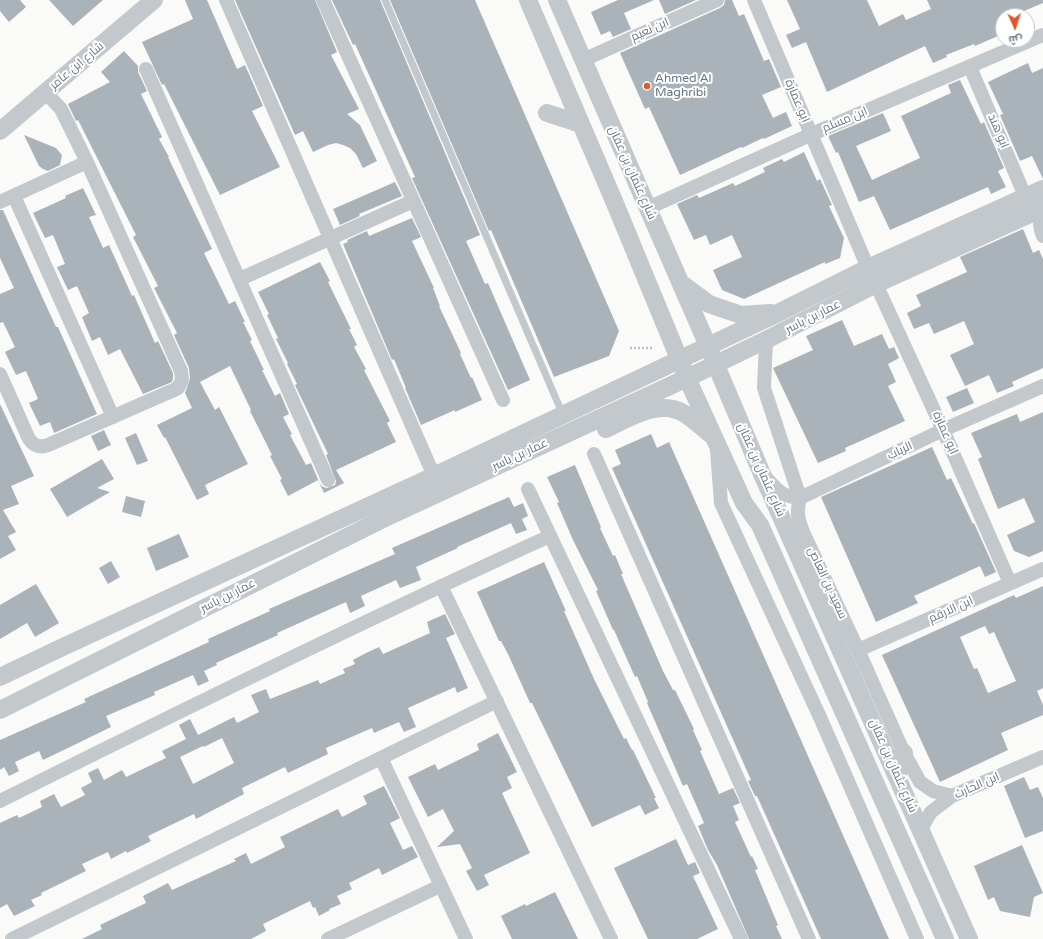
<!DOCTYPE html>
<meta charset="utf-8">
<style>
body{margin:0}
#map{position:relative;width:1043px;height:939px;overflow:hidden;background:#fafaf8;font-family:"Varela Round",Cairo,sans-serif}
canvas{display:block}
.north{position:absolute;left:995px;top:8px;width:40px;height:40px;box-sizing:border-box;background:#fff;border:1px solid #c1c8cd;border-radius:50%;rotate:177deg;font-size:11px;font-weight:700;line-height:16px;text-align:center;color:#657683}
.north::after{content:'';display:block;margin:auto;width:14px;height:18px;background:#e4572e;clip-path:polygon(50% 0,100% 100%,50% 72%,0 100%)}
</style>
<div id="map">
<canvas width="1043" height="939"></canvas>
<div class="north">ش</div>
</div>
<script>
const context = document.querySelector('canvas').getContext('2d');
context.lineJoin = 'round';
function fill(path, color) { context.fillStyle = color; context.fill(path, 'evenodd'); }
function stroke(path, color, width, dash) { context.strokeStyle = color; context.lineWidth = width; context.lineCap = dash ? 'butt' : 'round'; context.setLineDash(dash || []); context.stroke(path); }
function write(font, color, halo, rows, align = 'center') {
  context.font = font + ' "Varela Round",Cairo,sans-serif'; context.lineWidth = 4; context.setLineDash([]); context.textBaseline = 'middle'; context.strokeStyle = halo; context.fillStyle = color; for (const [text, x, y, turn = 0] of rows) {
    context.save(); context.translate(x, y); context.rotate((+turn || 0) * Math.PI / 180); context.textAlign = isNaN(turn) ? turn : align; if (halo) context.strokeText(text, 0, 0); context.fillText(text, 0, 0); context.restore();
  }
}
fill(new Path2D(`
 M0 0H20L26 7 9 22 0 11Z
 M49 0H103L73 26Z
 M185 0H207L237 69 245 65 263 106 252 111 280 167 220 195 164 84 162 85 142 42 193 19Z
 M235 0H315L337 52 331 55 359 109 347 114 360 125 377 161 363 168 356 154 350 148 343 145 336 143 328 145 313 152 303 131 295 135Z
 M332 0H380L480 235 466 241 485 284 488 283 530 380 508 390 412 178 415 177 355 44 353 45Z
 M390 0H475L619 331 609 356 554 377 491 230 489 231Z
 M618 0H654L624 13 631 29 613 37 610 31 601 35 591 12Z
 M659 0H696L665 14Z
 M725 0H732L739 16 744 14 764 61 769 59 781 87 762 95 773 118 786 112 792 126 764 139 763 138 742 148 741 147 680 175 649 107 645 109 620 53 720 8 724 5Z
 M787 0H867L879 26 903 14 906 20 931 9 927 0H1043V3L1012 16H1003V34L998 35V36L975 46 974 44 946 55 947 57 933 63 925 46 827 92 806 42 792 48 786 35 800 29Z
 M124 51 138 66V72L147 91 141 94 162 137 159 139 169 157H168L212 249 204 253 229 304 235 301 245 322H243L252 340 250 341 264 370H262L275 396 280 393 289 414 283 417 292 434 290 435 306 465 311 463 320 484 323 487 327 488 335 485 336 481 326 455 328 454 295 385 297 384 287 364 288 363 276 339 278 338 267 315 269 314 258 292 320 262 330 281 328 282 351 329H349L357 345 354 347 366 369 364 370 390 421 387 423 396 442 336 470 344 483 324 493 318 480 288 496 280 480 282 479 270 456 272 455 250 411 251 410 230 366 200 382 215 410 219 407 248 464 205 485 209 494 197 500 165 437 164 438 157 425 192 408 185 393 190 379 189 368 174 335 177 333 154 288 158 286 133 237 136 235 78 120 76 121 68 104 110 82 101 72Z
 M1028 63 1032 73 1043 68V179L1032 156 1020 161 1000 115 1003 114 988 82Z
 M960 80 981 124 984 122 1004 168 998 171 1006 187 991 194 988 187 890 230 874 196 859 202 838 152 836 153 828 136 883 113 891 131 856 146 872 180 920 158 901 116 951 93 948 85Z
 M24 135 56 148 62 155 60 165 48 171 43 169 39 166Z
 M804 152 817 181 820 179 832 205 829 206 844 238 840 258 825 264V262L744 299 722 290 713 270 742 257 732 235 710 245 706 235 694 240 677 204 697 195 699 198 733 183 735 186 765 172 763 168 782 159 784 162Z
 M395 182 402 196 359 214 360 216 340 225 333 209Z
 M83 188 96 215 89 217 103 248 109 245 132 296 134 295 155 343 158 341 173 373V378L172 382 143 394 120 349 108 355 100 337 92 341 82 317 89 313 77 286 68 290 57 267 65 264 53 235 45 238 33 213 66 198 65 196Z
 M0 210H3L34 279 56 327H58L97 414 54 433 50 422 40 426 29 403 38 399 26 371 16 375 5 352 15 347 3 322 0 323V294L14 288 0 258Z
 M412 218 421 237 412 241 434 288H433L440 306H439L461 353 460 354 471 378 472 377 482 400 455 412V410L421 425 405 388H406L394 359 392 360 343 244 348 242 347 240 367 231 369 236Z
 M1023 229 1033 253 1039 250 1043 259V368L1012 382 1014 386 997 393 989 375 965 386 950 355 974 344 964 321 934 334 929 323 914 329 907 313 921 306 916 295 967 272 960 257Z
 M842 320 854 346 882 334 889 349 894 347 899 358 888 364 896 382 888 386 905 421 845 448 846 451 818 463 773 368 813 350 806 336Z
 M967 388 974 403 953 412 946 397Z
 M0 404 34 476 11 486 19 504 3 510 16 532 8 536 16 550 0 559Z
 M1043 412V551L1029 557 1014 551 1007 535 1035 522 1024 498 998 509 978 459 982 457 971 433 1017 414 1020 422Z
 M104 430 111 445 98 451 91 436Z
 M136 433 148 461 137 465 125 438Z
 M651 434 657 448 669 442 889 939H821L757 796H755L748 781 751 780 612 468 621 464 615 450Z
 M932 447 947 480 951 478 973 524 974 523 996 572 985 577 980 566 914 596 918 603 876 622 821 497Z
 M102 459 114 479 97 488 110 492 67 517 50 489Z
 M575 465 601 527 600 528 613 556 615 555 623 574H621L663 671 673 690H675L694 729 693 730 702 750 700 751 719 794 733 788 740 803 733 806 739 820 735 822 751 857 752 856 758 869 755 870 778 925 776 926 782 939H749L717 865 708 850 698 826 704 823 687 784 683 786 647 703 648 702 637 676 635 677 614 630H613L596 591 598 590 573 540 557 503 559 502 547 477Z
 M126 496 145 501 141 517 122 512Z
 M509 497 514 507 523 503 528 516 522 519 527 530 516 534 511 523 457 547 458 548 416 567 421 580 400 588 396 580 361 596 365 606 350 613 346 602 277 633 278 635 216 663 217 665 204 671 209 681 198 686 193 675 154 692 155 695 106 716 111 727 72 746 43 760 39 751 15 762 19 771 9 776 4 767 0 770V740L86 702 84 699 209 642 208 639 270 611 269 609 395 554 392 548Z
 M179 534 189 557 156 571 147 548Z
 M111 561 120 577 108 584 99 568Z
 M544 562 566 611H564L594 679 624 739 626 738 632 750H633L656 798H654L659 808 645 815 640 805 592 827 532 703H530L508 654 501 641H499L477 592Z
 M36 584 59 623 35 637 27 623 0 639V605Z
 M1043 586V688L1037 691 1043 705V715L1001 733 1008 750 940 782 882 655 1014 595 1016 598ZM985 626 989 634 994 632 1016 681 988 693 977 668 974 669 960 637Z
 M445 614 455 634 446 638 468 688 457 693 455 687 408 708 416 727 404 732 399 722 374 733 372 728 326 748 328 754 288 773 285 767 242 788 244 794 196 819 194 814 148 836 151 841 127 853 126 851 111 859 108 852 82 864 86 871 41 893 42 895 31 900 35 906 14 916 7 904 0 908V823L17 815 19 818 42 807 40 801 54 794 61 807 85 795 81 788 92 782 88 773 98 768 104 780 122 770 126 777 166 758 162 751 186 739 179 725 190 719 198 735 234 717 237 723 259 712 251 695 266 689 270 699 318 680 320 684 345 673 343 669 355 664 353 660 366 653 379 647 383 654 430 633 427 622ZM222 738 234 763 193 784 180 757 203 746 204 747Z
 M498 733 517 772 507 777 512 788 502 793 530 853 484 875 489 885 477 891 466 871 472 868 460 844 437 847 454 831 443 809 428 817 408 777 435 764 438 770 479 750 477 744Z
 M1024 777 1030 790 1038 787 1043 798V831L1025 838 1004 786Z
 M384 786 400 818 390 823 403 850 412 846 418 857 382 875 379 868 349 883 352 889 337 896 341 904 329 909 330 910 319 916 315 907 313 908 310 901 263 924 266 931 251 939H82L102 929 100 925 146 903 143 896 168 883 172 890 236 861 234 859 246 853 251 864 285 847 280 837 338 809 342 817 367 804 363 796Z
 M676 839 688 865 695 862 700 873 693 876 718 929 697 939H648L614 868Z
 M1022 845 1043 893 1034 897 1030 917 1000 911 994 897 988 900 974 866Z
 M555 892 578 939H512L501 916 525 904 526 906Z`), '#aab3b9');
stroke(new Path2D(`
 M630 348H653`), '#bbbfc2', 2.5, [2, 2]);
stroke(new Path2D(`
 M385 0 563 415`), '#c3c8cc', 7);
stroke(new Path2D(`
 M226 0 434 476
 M323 0 503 400
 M754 0 868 268
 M583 60 717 0
 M970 67 1025 196
 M146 69 328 480
 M14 196 113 417
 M0 202 87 162
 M648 208 812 134 1043 35
 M1043 215C1039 221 1040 229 1043 236
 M240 279 413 201
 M876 284 943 430 1010 583
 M766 340 764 388 800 498C796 513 798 518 803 532L858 650 904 753 920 782 933 791 952 796
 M0 374 29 439C34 446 40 448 48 445L174 390 178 388 182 380 181 371 87 162 61 109 45 92
 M717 450 721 503 819 715 917 939
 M594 454 809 939
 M767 479C778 491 783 497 800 498L943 430 1043 386
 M528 489 741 939
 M441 586 611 939
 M858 650 1043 569
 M381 758 466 939
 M0 801C182 710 365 620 550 536
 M921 829 931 812 952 796 1043 757
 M12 939 497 701
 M328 939 440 886`), '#c3c8cc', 14);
stroke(new Path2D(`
 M528 0 614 201 687 378 744 503 760 525 945 939
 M557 0 708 346 762 474 969 939
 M547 113 581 124
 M0 131 154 0
 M682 284 709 304 741 315 770 313
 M606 429C629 418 660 398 685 414 694 420 702 427 710 434
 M0 677 65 646 434 476 780 312 868 268 1043 189
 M0 710 389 516 687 378 766 340 876 284 1043 208
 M897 777 904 753`), '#c3c8cc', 18);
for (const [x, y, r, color] of [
 [647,86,4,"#e4572e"]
]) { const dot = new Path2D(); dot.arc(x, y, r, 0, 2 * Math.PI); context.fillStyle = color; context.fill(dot); stroke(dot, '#fff', 1.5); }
write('12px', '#657683', '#fff', [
 ["ابن نعيم",650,30,-24],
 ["شارع ابن عامر",77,66,-40],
 ["ابو عمارة",797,101,67],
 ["ابن مسلم",845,120,-23],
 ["ابو هند",998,131,67],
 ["شارع عثمان بن عفان",632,173,66],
 ["عمار بن ياسر",813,317,-27],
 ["ابو عمارة",945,433,66],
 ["الرباب",900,451,-25],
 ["عمار بن ياسر",520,455,-25],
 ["شارع عثمان بن عفان",761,470,66],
 ["سعيد بن العاص",827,583,65],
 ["عمار بن ياسر",228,596,-27],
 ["ابن الارقم",951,610,-24],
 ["شارع عثمان بن عفان",893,766,66],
 ["ابن الحارث",977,786,-24]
]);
write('12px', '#657683', '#fff', [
 ["Ahmed Al",655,79],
 ["Maghribi",655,93]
], 'left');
</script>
